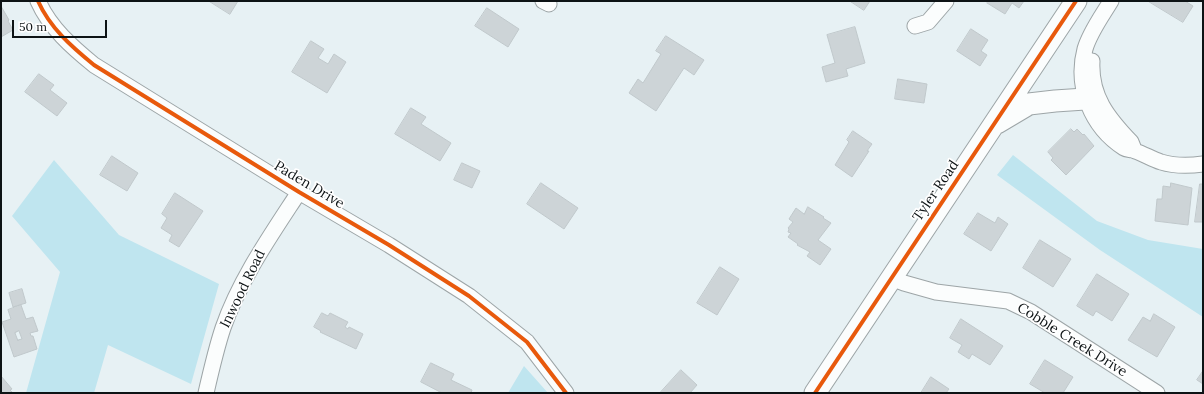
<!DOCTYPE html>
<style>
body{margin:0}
#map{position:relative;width:1204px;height:394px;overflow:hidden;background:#e7f1f4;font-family:Lora,serif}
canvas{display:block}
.frame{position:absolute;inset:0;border:2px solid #0d1315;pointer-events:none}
.scale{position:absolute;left:12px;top:20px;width:95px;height:18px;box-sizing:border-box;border:2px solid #0d1315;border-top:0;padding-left:5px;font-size:12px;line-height:14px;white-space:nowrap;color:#0d1315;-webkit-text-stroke:3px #fff;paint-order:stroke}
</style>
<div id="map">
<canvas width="1204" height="394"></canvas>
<div class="frame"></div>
<div class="scale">50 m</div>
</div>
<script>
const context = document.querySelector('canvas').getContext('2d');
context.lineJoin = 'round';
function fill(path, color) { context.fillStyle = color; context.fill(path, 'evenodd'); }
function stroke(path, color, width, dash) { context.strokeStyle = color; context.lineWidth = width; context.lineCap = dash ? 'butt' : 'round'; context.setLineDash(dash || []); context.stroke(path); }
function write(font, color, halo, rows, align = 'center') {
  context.font = font + ' Lora,serif'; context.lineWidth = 3.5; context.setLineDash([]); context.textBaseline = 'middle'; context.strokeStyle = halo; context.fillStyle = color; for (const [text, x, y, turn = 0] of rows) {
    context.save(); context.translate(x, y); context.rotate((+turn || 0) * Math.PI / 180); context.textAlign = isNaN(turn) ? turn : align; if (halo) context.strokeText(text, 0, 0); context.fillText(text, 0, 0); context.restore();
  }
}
fill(new Path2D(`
 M1013 155 1097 221 1148 240 1203 249V317L1100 250 997 175Z
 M54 160 119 235 219 284 191 384 108 345 94 393H26L60 272 12 216Z
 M524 366 548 393H508Z`), '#bfe5ef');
const building = new Path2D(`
 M209 1H238L230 14Z
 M850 1H870L864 10Z
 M989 1H1024L1019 8 1012 3 1005 14 987 3Z
 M1148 1H1185L1193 6 1183 22Z
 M1 6 9 20 8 21 13 30 1 37Z
 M487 8 519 29 508 47 475 26Z
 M855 27 865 63 846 69 848 76 826 82 822 67 835 63 827 35Z
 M971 29 988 40 981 51 987 55 980 66 957 51Z
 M666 36 704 60 694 75 684 68 656 111 629 93 638 79 643 83 661 54 656 51Z
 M311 41 324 49 318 58 328 64 334 54 346 62 327 93 292 72Z
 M39 74 54 85 50 90 67 103 57 116 25 92Z
 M898 79 927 84 924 103 895 99Z
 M411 108 426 117 421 124 451 143 440 161 395 134Z
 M1071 129 1074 132 1077 129 1083 135 1084 134 1094 146 1066 175 1051 160 1053 158 1048 152Z
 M853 131 872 144 867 151H869L852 177 835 165 849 142 847 140Z
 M112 156 138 173 127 191 100 175Z
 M462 163 480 171 472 188 454 180Z
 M541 183 578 208 564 229 527 204Z
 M1171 183 1192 188 1188 225 1155 221 1157 199H1162L1163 186 1170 187Z
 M1200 184H1203V222H1195Z
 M175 193 203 211 179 247 169 241 172 235 161 228 167 218 162 214Z
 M808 207 824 217 823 218 831 223 818 240 831 249 820 265 807 256 810 252 797 245 798 244 788 237 791 233 788 232 789 229 788 228 793 222 789 219 796 208 804 214Z
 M978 213 995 223 998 217 1008 224 991 251 964 234Z
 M1040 240 1071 259 1053 287 1023 268Z
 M720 267 739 279 717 315 697 303Z
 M1097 274 1129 294 1112 321 1096 311 1093 316 1077 306Z
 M22 289 26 303 13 307 9 293Z
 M21 305 26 319 33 317 38 331 30 333 31 336H33L37 349 14 357 2 322 11 319 8 310ZM19 331 22 339 18 340V341L15 333Z
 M322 313 328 316 330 313 348 322 345 327 348 329 349 327 363 334 356 349 320 332 321 331 314 327Z
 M1154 314 1175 327 1157 357 1128 340 1143 317 1150 321Z
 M961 319 1003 346 990 365 972 354 969 359 958 352 962 345 950 338Z
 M1045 360 1073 377 1063 393H1045L1030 384Z
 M431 363 454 374 451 380 472 390 471 393H442L421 382Z
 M681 370 697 385 690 393H660Z
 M1203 371V384L1197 380Z
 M1 376 12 389 10 390 13 393H1Z
 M931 377 949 389 946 393H921Z`);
fill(building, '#cdd4d7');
stroke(building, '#c0c8cb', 1);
const street = new Path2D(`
 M38 1C50 28 72 47 94 65L299 192 389 245 469 296 527 342 566 393
 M543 1 549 4
 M1111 1C1102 16 1090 32 1085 49 1075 86 1091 127 1124 148 1127 150 1132 149 1135 151 1144 154 1152 159 1161 162 1174 166 1189 166 1203 164
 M915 26 928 22 946 1
 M1092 61C1090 96 1108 118 1131 142L1133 147
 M891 278 904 283 936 292 1008 301 1031 312 1157 393
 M206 393C211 371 216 349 223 328 240 279 271 235 299 192`);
const secondary = new Path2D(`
 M997 123 1029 104 1055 101 1085 99
 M815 393 1076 1`);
stroke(street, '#9da5a7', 17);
stroke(secondary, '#9da5a7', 23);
stroke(street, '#fbfdfd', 15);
stroke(secondary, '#fbfdfd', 21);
stroke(new Path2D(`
 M38 1C50 28 72 47 94 65L299 192 389 245 469 296 527 342 566 393
 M815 393 1076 1`), '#e8590c', 4);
write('14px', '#0d1315', '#fff', [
 ["Paden Drive",309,185,31],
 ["Tyler Road",936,191,-56],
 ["Inwood Road",243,289,-64],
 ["Cobble Creek Drive",1072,340,32]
]);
</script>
